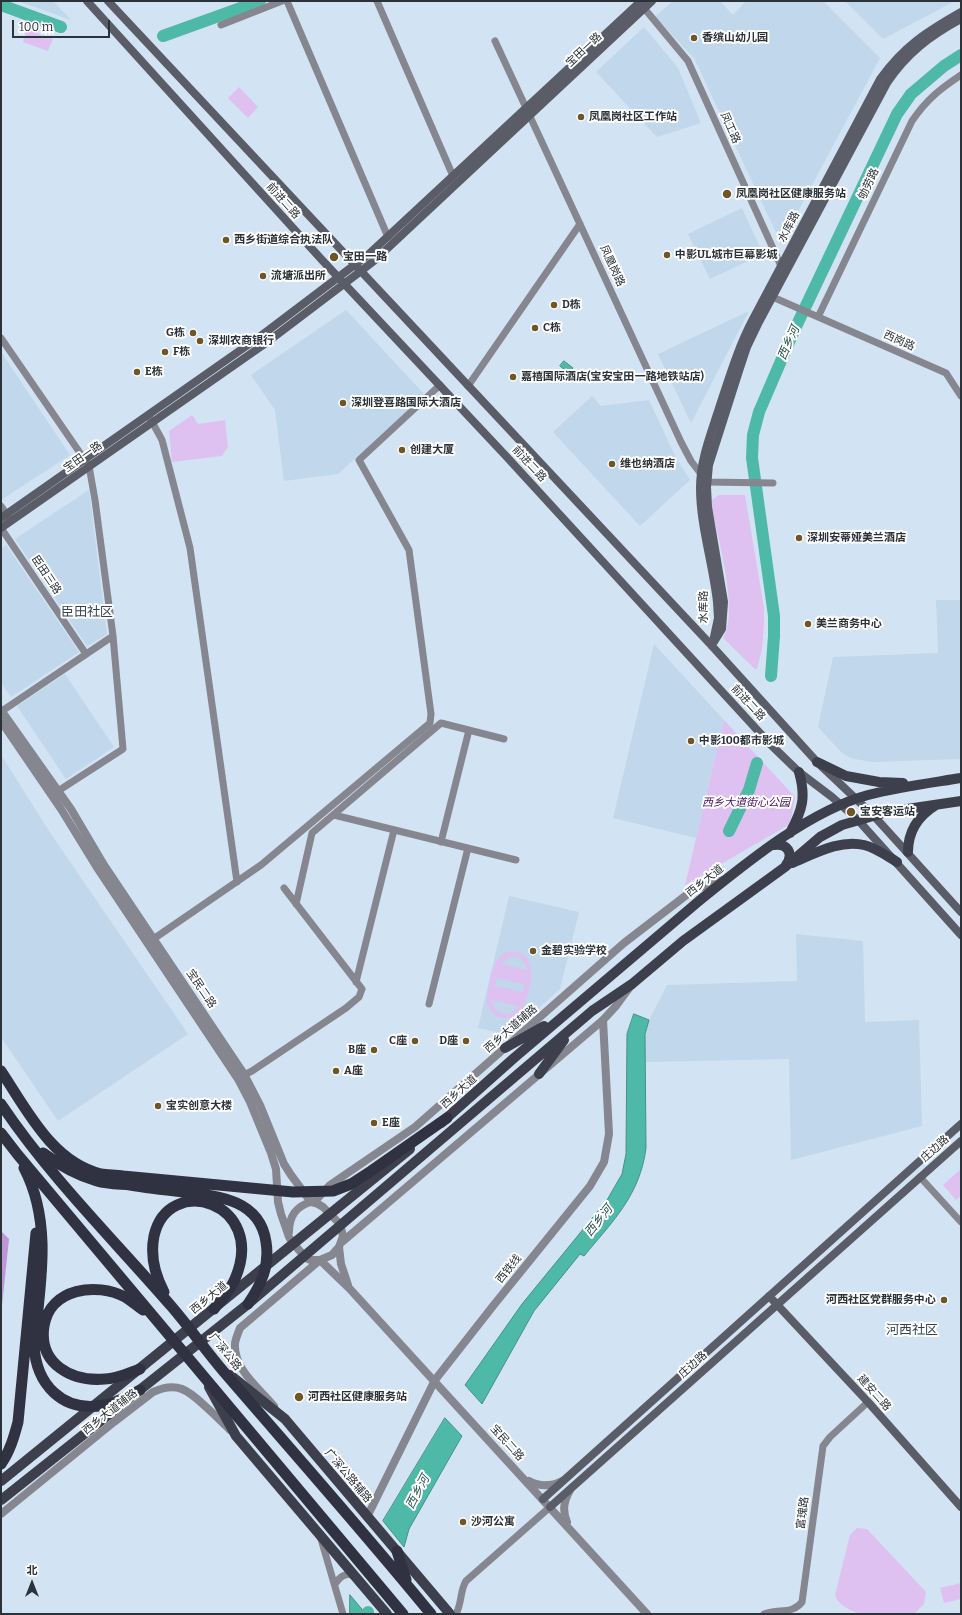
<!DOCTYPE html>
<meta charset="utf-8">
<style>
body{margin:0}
#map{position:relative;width:962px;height:1615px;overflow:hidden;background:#d2e3f3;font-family:Bitter,"Noto Sans SC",serif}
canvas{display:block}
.frame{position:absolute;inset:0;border:2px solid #2c3239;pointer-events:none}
.north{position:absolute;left:12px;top:1563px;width:40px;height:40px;-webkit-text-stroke:3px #fff;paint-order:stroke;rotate:0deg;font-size:11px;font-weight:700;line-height:16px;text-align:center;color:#2c3239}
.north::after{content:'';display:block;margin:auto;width:14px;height:18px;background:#2c3239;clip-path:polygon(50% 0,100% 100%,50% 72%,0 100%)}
.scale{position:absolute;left:12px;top:20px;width:98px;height:18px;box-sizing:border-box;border:2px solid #2c3239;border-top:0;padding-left:5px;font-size:12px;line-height:14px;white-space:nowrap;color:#2c3239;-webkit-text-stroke:3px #fff;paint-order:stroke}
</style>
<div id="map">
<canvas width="962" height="1615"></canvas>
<div class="frame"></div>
<div class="north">北</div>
<div class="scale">100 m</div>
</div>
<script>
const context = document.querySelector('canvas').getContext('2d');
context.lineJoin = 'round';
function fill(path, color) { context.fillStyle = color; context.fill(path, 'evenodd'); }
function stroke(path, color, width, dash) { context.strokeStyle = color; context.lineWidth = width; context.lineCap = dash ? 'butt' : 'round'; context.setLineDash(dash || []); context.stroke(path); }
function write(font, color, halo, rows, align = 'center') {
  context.font = font + ' Bitter,"Noto Sans SC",serif'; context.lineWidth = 4; context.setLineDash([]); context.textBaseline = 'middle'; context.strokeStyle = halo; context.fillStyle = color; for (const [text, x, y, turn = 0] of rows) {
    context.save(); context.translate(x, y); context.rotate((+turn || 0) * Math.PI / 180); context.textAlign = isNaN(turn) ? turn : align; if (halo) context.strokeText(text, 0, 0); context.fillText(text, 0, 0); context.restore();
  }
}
fill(new Path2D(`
 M18 1H53L71 20Z
 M673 1H720L733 15 746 1H823L880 58 781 243 694 58 655 17Z
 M845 1H955L883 39Z
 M644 27 678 68 701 123 657 137 596 72Z
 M742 208 763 254 710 279 688 234Z
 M346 310 425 395 338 474 284 481 275 410 251 375Z
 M749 311 691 423 658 354Z
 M1 352 70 455 1 500Z
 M592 396 601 406 649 400 676 458 690 480 640 526 553 432Z
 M89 490 107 634 87 646 15 539Z
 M6 545 79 652 11 697 1 683V549Z
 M936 600H961V759L871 762 851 758 842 753 818 727 833 657 938 653Z
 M654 644 724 720 696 838 613 818Z
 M65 674 114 747 66 779 17 706Z
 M1 755 51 834 188 1034 58 1121 1 1037Z
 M509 896 579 912 560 989 509 1035 478 1028Z
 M796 934 863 941 865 1022 919 1020 922 1126 791 1160 789 1059 645 1062V1034L649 1020 667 985 797 981Z`), '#c0d7ec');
fill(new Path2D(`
 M27 30 53 39 48 51 23 42Z
 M239 87 258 107 248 118 228 98Z
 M192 415 198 424 225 420 228 447 222 456 172 462 169 431Z
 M719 495H745L764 608V624L762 649 757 669H755L723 638C740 614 717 534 711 504L712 500Z
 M724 720 795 797 790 824 685 885Z
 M512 951C542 954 530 990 523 1009 510 1026 485 1018 487 996 491 979 492 954 512 951ZM509 957C519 955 526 960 527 970L501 964ZM497 978 524 984 523 992 495 986ZM492 1000 518 1006V1007C512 1016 501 1016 494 1007Z
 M961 1169V1196L956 1200 943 1185Z
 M857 1528 867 1529 926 1592 924 1604 914 1614C902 1614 866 1615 858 1613 849 1610 837 1604 835 1595L850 1535Z
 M961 1583V1599L944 1603 940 1588Z`), '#dec1f0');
fill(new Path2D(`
 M1 1231 9 1239 1 1315Z`), '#be95d6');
const water = new Path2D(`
 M564 361 573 368 568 373 560 366Z
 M634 1014 649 1020 645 1034 646 1148C640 1195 613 1221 584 1256L580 1254 534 1311 482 1404 465 1385 522 1304 607 1200 622 1174 626 1154 627 1034Z
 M445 1418 462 1436 409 1529 404 1547 383 1521Z
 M350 1595 366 1614H350Z`);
fill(water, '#4fb9a7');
stroke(water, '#449086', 1);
stroke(new Path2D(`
 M1 5 61 27
 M163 36 260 1
 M771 676 774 636V616L752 458 753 435 759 412 793 333 897 114 911 94 944 66 961 55
 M729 831 749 790 757 763
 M368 1614V1612`), '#4fb9a7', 12);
stroke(new Path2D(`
 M287 1 388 237
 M377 1 453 176
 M644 8 688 61 781 266
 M221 25 282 1
 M495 41 681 442 691 461 707 482 773 483
 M768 295 946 373 961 396
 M818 317 912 121C927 99 939 90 961 75
 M1 338 89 466 95 500 113 636 123 749 58 791
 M468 386 580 224
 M150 418 162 440 190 548 237 882
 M1 506 10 519
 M1 528 86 654
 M2 711 113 636
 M334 815 516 860
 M441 842 469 730
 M296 904 312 833 441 723 504 739
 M149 942 261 865 430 723 431 714 409 550 359 460 440 385
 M356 982 394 830
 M429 1004 468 848
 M240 1077 252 1071 346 1008 359 997 362 989 284 888
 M920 1177 961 1222
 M321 1539 343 1614
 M335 1584C340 1577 344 1573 353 1575
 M456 1614C462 1603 460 1590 466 1581L550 1507
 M764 1614C778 1608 792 1615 802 1602L823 1446 830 1437 868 1402`), '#85868f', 7);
stroke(new Path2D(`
 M1 710 71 809 104 865 244 1074 260 1105 284 1164 291 1175 311 1202 318 1204 323 1207 340 1224 343 1236 339 1247 341 1264 348 1285
 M1 721 61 809 96 866 238 1079 250 1102 271 1153 276 1169 278 1202 281 1214 289 1237 292 1242 306 1258 310 1260H320L349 1288 647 1614
 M314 1202 330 1185 415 1127 624 943 693 890 723 880
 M289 1232C289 1217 296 1206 311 1202
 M342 1242 603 1020 616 1006 630 987
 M274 1406C259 1388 233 1369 235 1343 236 1338 238 1333 240 1328L320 1260 332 1255 339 1247
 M529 1481C540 1487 550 1487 562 1481
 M1 1514 114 1422 153 1392C177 1381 188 1390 205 1406 214 1414 222 1422 230 1430
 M367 1517 435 1380 493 1306 590 1186 604 1162 609 1134 603 1020
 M567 1522C562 1510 564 1501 570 1490`), '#85868f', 8);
stroke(new Path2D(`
 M87 1 322 260 505 455 770 744 799 772 832 797 858 820 961 935
 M108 1 712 646 817 762 874 816 961 912
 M1 518 262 335 369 254 641 1
 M1 528 266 343 361 271 375 260 652 1
 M714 642 722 629 724 602 708 507 707 487 709 465 740 368 747 347 759 322 887 83C907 53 930 36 961 19
 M712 646 718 618 717 602C713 564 700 526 700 488 700 460 711 433 719 408 729 378 738 347 753 319L880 79C904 46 926 32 961 12
 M769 1296 868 1402 961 1507
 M543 1499 961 1124
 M550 1507 961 1141`), '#5a5c68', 8);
stroke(new Path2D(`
 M817 762 846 776 879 782 903 783
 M790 833C803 809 806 797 799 772
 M774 845C788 843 794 854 786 865
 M908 852C908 831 918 816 936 805
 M792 863C814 854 840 839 864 845 876 848 887 856 897 862
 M505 1048 544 1026
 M539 1074 564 1040
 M441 1123 514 1058 699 901C746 863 809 811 868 795 898 787 930 783 961 778
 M230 1375 285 1419 450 1614
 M209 1387 236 1436 387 1614
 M1 1481 410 1149
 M1 1500 248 1304 592 1011 632 984 683 941 785 867 820 837 842 825 887 812 961 801`), '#3d3f4d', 10);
stroke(new Path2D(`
 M1 1071C27 1110 52 1162 101 1174 108 1175 116 1175 123 1176L293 1192 333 1191 351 1184 371 1171 447 1118
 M1 1104C50 1177 114 1240 172 1307 190 1328 206 1351 224 1372 293 1452 364 1532 431 1614
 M1 1133 18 1155 403 1614
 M43 1153C59 1165 77 1175 97 1181 107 1184 119 1184 130 1185 148 1188 166 1190 184 1192 219 1196 260 1200 266 1242 270 1266 261 1285 248 1304
 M24 1168C53 1223 40 1286 34 1345 36 1384 62 1413 104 1405 116 1403 129 1396 140 1390
 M164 1292C155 1275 150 1256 154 1236 168 1172 268 1202 235 1279 230 1291 221 1300 214 1309
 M140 1369C129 1373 117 1379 105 1379 72 1382 38 1364 44 1326 50 1288 97 1282 125 1297 132 1301 137 1306 143 1310
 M1 1464C10 1451 14 1437 18 1422L36 1233
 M397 1551 406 1580`), '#303242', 11);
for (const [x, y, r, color] of [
 [694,38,4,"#6f5627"],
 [581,117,4,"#6f5627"],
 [727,194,5,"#6f5627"],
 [226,240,4,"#6f5627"],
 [667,255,4,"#6f5627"],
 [334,257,5,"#6f5627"],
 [263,276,4,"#6f5627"],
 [554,305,4,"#6f5627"],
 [535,328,4,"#6f5627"],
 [193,333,4,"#6f5627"],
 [200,341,4,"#6f5627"],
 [165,352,4,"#6f5627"],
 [137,372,4,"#6f5627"],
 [513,377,4,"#6f5627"],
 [343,403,4,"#6f5627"],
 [402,450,4,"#6f5627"],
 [612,464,4,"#6f5627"],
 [799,538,4,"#6f5627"],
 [808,624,4,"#6f5627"],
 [691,741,4,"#6f5627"],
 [851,812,5,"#6f5627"],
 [533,951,4,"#6f5627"],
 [415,1041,4,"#6f5627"],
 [466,1041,4,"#6f5627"],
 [374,1050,4,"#6f5627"],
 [336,1071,4,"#6f5627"],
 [158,1106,4,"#6f5627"],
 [374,1123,4,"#6f5627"],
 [944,1300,4,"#6f5627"],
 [299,1397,5,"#6f5627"],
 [463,1522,4,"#6f5627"]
]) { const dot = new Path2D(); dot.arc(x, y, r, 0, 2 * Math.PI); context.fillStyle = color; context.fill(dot); stroke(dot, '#fff', 1.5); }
write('bold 11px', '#2c3239', '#fff', [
 ["香缤山幼儿园",702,38],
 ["凤凰岗社区工作站",589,117],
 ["凤凰岗社区健康服务站",736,194],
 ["西乡街道综合执法队",234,240],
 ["中影UL城市巨幕影城",675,255],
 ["宝田一路",343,257],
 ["流塘派出所",271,276],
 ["D栋",562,305],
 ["C栋",543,328],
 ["G栋",185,333,"right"],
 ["深圳农商银行",208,341],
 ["F栋",173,352],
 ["E栋",145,372],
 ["嘉禧国际酒店(宝安宝田一路地铁站店)",521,377],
 ["深圳登喜路国际大酒店",351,403],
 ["创建大厦",410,450],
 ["维也纳酒店",620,464],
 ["深圳安蒂娅美兰酒店",807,538],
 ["美兰商务中心",816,624],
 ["中影100都市影城",699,741],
 ["宝安客运站",860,812],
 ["金碧实验学校",541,951],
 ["C座",407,1041,"right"],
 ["D座",458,1041,"right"],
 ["B座",366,1050,"right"],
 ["A座",344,1071],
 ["宝实创意大楼",166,1106],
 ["E座",382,1123],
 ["河西社区党群服务中心",936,1300,"right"],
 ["河西社区健康服务站",308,1397],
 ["沙河公寓",471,1522]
], 'left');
write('11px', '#2c3239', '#fff', [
 ["宝田一路",584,50,-43],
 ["凤工路",730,128,66],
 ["劬劳路",869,184,-65],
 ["前进二路",283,201,48],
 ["水库路",789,227,-62],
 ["凤凰岗路",612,266,65],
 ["西岗路",899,341,24],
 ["宝田一路",83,457,-35],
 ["前进二路",529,464,47],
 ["臣田三路",46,575,56],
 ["水库路",704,607,-90],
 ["前进二路",748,703,47],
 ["西乡大道",705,881,-38],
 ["宝民二路",201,989,56],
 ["西乡大道辅路",511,1029,-41],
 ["西乡大道",459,1092,-42],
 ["庄边路",935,1149,-42],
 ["西铁线",509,1269,-51],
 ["西乡大道",209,1298,-39],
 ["广深公路",225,1352,51],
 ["庄边路",693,1365,-42],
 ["建安二路",874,1393,48],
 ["西乡大道辅路",110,1412,-38],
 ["宝民二路",507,1443,48],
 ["广深公路辅路",348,1476,50],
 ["富瑰路",803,1513,-83]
]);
write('italic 11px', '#450f5d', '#fff', [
 ["西乡大道街心公园",746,803]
]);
write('italic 12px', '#28564e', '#fff', [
 ["西乡河",789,343,-66],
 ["西乡河",599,1221,-51],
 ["西乡河",418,1492,-62]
]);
write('13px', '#364451', '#fff', [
 ["臣田社区",87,612],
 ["河西社区",912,1330]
]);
</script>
